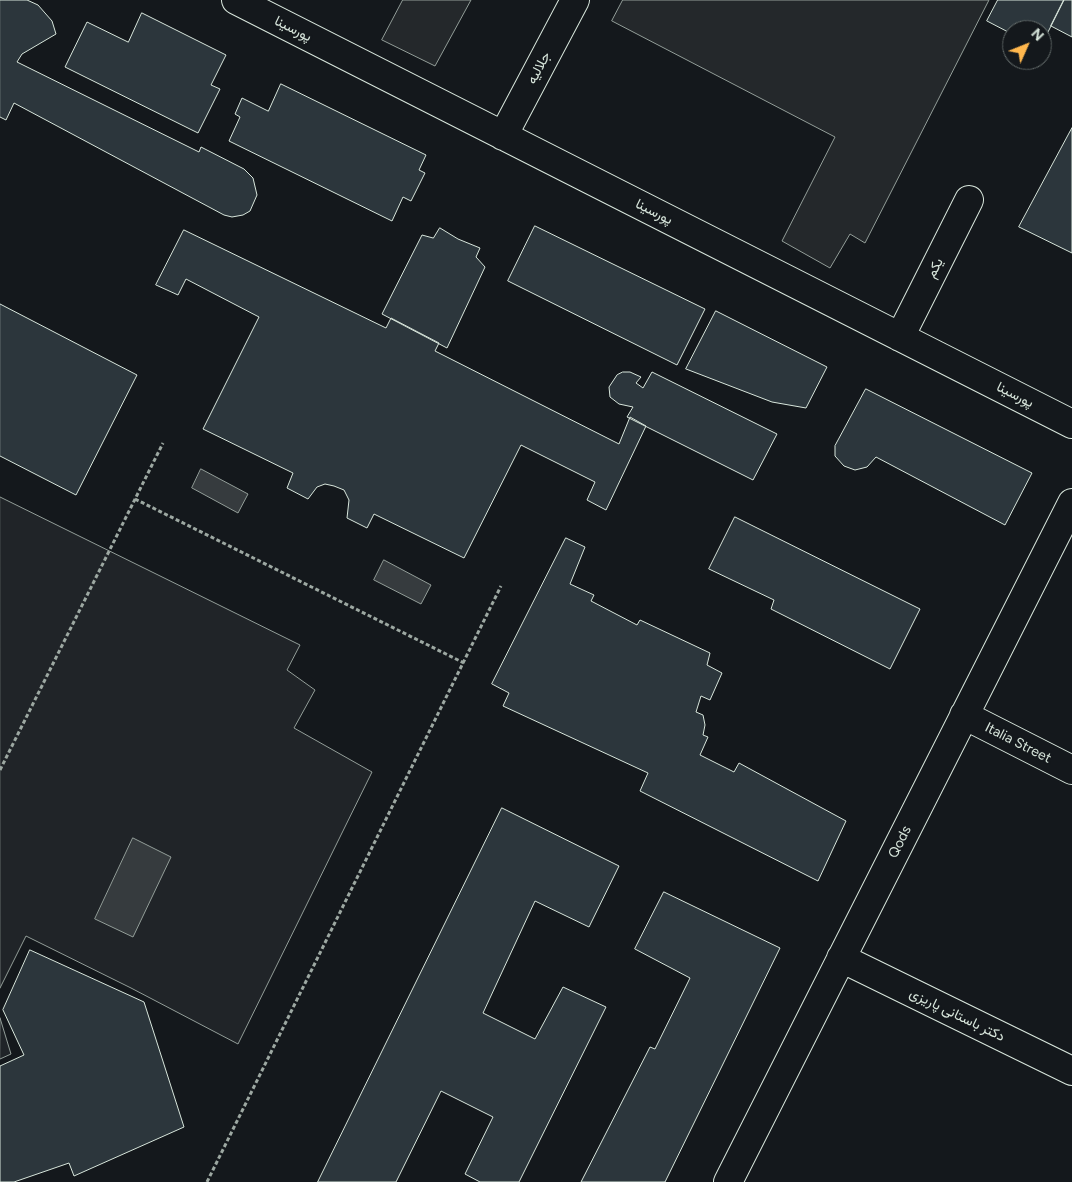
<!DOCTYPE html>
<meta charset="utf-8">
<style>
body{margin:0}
#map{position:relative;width:1072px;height:1182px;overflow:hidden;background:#14181c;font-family:Figtree,sans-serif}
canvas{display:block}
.north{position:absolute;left:1002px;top:20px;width:50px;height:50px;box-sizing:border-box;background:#14181c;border:1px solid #626a69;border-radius:50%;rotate:46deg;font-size:14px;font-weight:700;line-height:20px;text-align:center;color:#d8e6dc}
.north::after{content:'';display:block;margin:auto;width:18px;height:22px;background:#ffb74d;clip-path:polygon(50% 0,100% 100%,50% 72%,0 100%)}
</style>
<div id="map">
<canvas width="1072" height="1182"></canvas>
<div class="north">N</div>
</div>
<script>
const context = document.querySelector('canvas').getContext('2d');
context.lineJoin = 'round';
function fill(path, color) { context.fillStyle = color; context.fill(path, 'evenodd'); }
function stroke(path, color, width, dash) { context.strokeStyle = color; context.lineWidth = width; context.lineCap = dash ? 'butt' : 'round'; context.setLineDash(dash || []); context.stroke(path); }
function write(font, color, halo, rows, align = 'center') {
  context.font = font + ' Figtree,Vazirmatn,sans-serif'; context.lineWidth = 4; context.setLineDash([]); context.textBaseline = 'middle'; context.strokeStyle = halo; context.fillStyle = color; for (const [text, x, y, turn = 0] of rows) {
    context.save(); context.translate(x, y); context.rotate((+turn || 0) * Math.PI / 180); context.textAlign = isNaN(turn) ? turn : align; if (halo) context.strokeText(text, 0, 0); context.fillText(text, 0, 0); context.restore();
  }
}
const green = new Path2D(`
 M0 497 300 645 287 670 315 690 294 728 372 772 238 1044 131 988 26 936 0 988Z
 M0 1018 11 1054 0 1059Z`);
fill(green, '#202428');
stroke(green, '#939e99', 1);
const parking = new Path2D(`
 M403 0H471L435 66 382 40Z
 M623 0H989L865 243 850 234 830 268 782 241 835 137 612 21Z`);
fill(parking, '#24282b');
stroke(parking, '#939e99', 1);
const water = new Path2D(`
 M201 469 248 494 238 513 192 488Z
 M384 560 431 585 421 604 374 580Z
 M133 838 171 857 133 937 95 919Z`);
fill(water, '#363b3e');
stroke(water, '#939e99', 1);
const building = new Path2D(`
 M0 0H27L38 5 52 21 56 34 22 54 17 62 199 152 201 147 244 169 253 178 257 195 250 211 243 215 232 217 224 215 14 103 6 120 0 117Z
 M998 0H1064L1042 44V30H1012V34L987 21Z
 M1064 0H1072V37L1051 26Z
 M142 13 226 55 211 85 220 89 198 133 65 67 87 22 128 42Z
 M281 84 426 155 419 170 425 173 411 201 403 197 392 221 229 141 240 117 235 114 242 98 268 111Z
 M1072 128V253L1019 227Z
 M535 226 705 309 677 365 508 281Z
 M440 228 458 239 480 248 476 257 485 267 447 348 382 314 422 235 433 238Z
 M184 230 386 328 391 318 439 343 435 351 619 444 630 417 646 426 606 510 587 500 595 482 521 445 464 558 374 514 367 528 347 518 349 500 344 490 334 486 325 484 317 487 308 499 287 488 293 473 203 429 259 317 186 279 178 295 156 285Z
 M0 304 137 375 76 495 0 456Z
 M716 311 827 367 806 408 772 402 686 369Z
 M623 372H630L641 377 636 383 643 388 652 372 777 434 753 480 627 417 633 407 619 404 610 397 609 387 617 375Z
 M866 389 1032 473 1005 525 876 457 867 467 855 470 844 466 835 456V446Z
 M735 517 920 609 890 669 771 609 774 600 709 569Z
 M566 538 585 547 570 584 594 595 591 601 637 625 640 620 710 653 707 665 722 673 710 700 701 696 696 712 703 715 705 725 703 735 708 737 700 755 734 772 739 763 846 821 818 881 640 791 648 773 503 706 509 693 492 684Z
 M502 808 619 866 589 927 535 901 483 1013 535 1039 563 987 606 1007 519 1182H480L465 1174 493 1117 441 1091 396 1182H318Z
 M664 892 780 948 665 1182H581L650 1047 655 1049 690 978 635 949Z
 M30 950 144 1002 184 1127 74 1176 69 1163 14 1182H0V1066L24 1055 3 1010Z`);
fill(building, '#2c363c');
stroke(building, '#d8e6dc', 1);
const minor = new Path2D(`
 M236 0 1072 424
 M503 136 575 0
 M900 337 969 200
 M964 715 1072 770
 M841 958 1072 1071
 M728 1182 1072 503`);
stroke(minor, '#d8e6dc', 30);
stroke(new Path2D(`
 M135 499 464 663
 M0 770 163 443
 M207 1182 501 586`), '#9da8a2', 3, [4, 2.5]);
stroke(minor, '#14181c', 28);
write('14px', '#d8e6dc', '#14181c', [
 ["پورسینا",293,29,27],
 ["جلالیه",539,68,-62],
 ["پورسینا",654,212,27],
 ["یکم",935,268,-63],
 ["پورسینا",1015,395,27],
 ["Italia Street",1018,743,27],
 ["Qods",900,842,-63],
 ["دکتر باستانی پاریزی",957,1015,26]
]);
</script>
